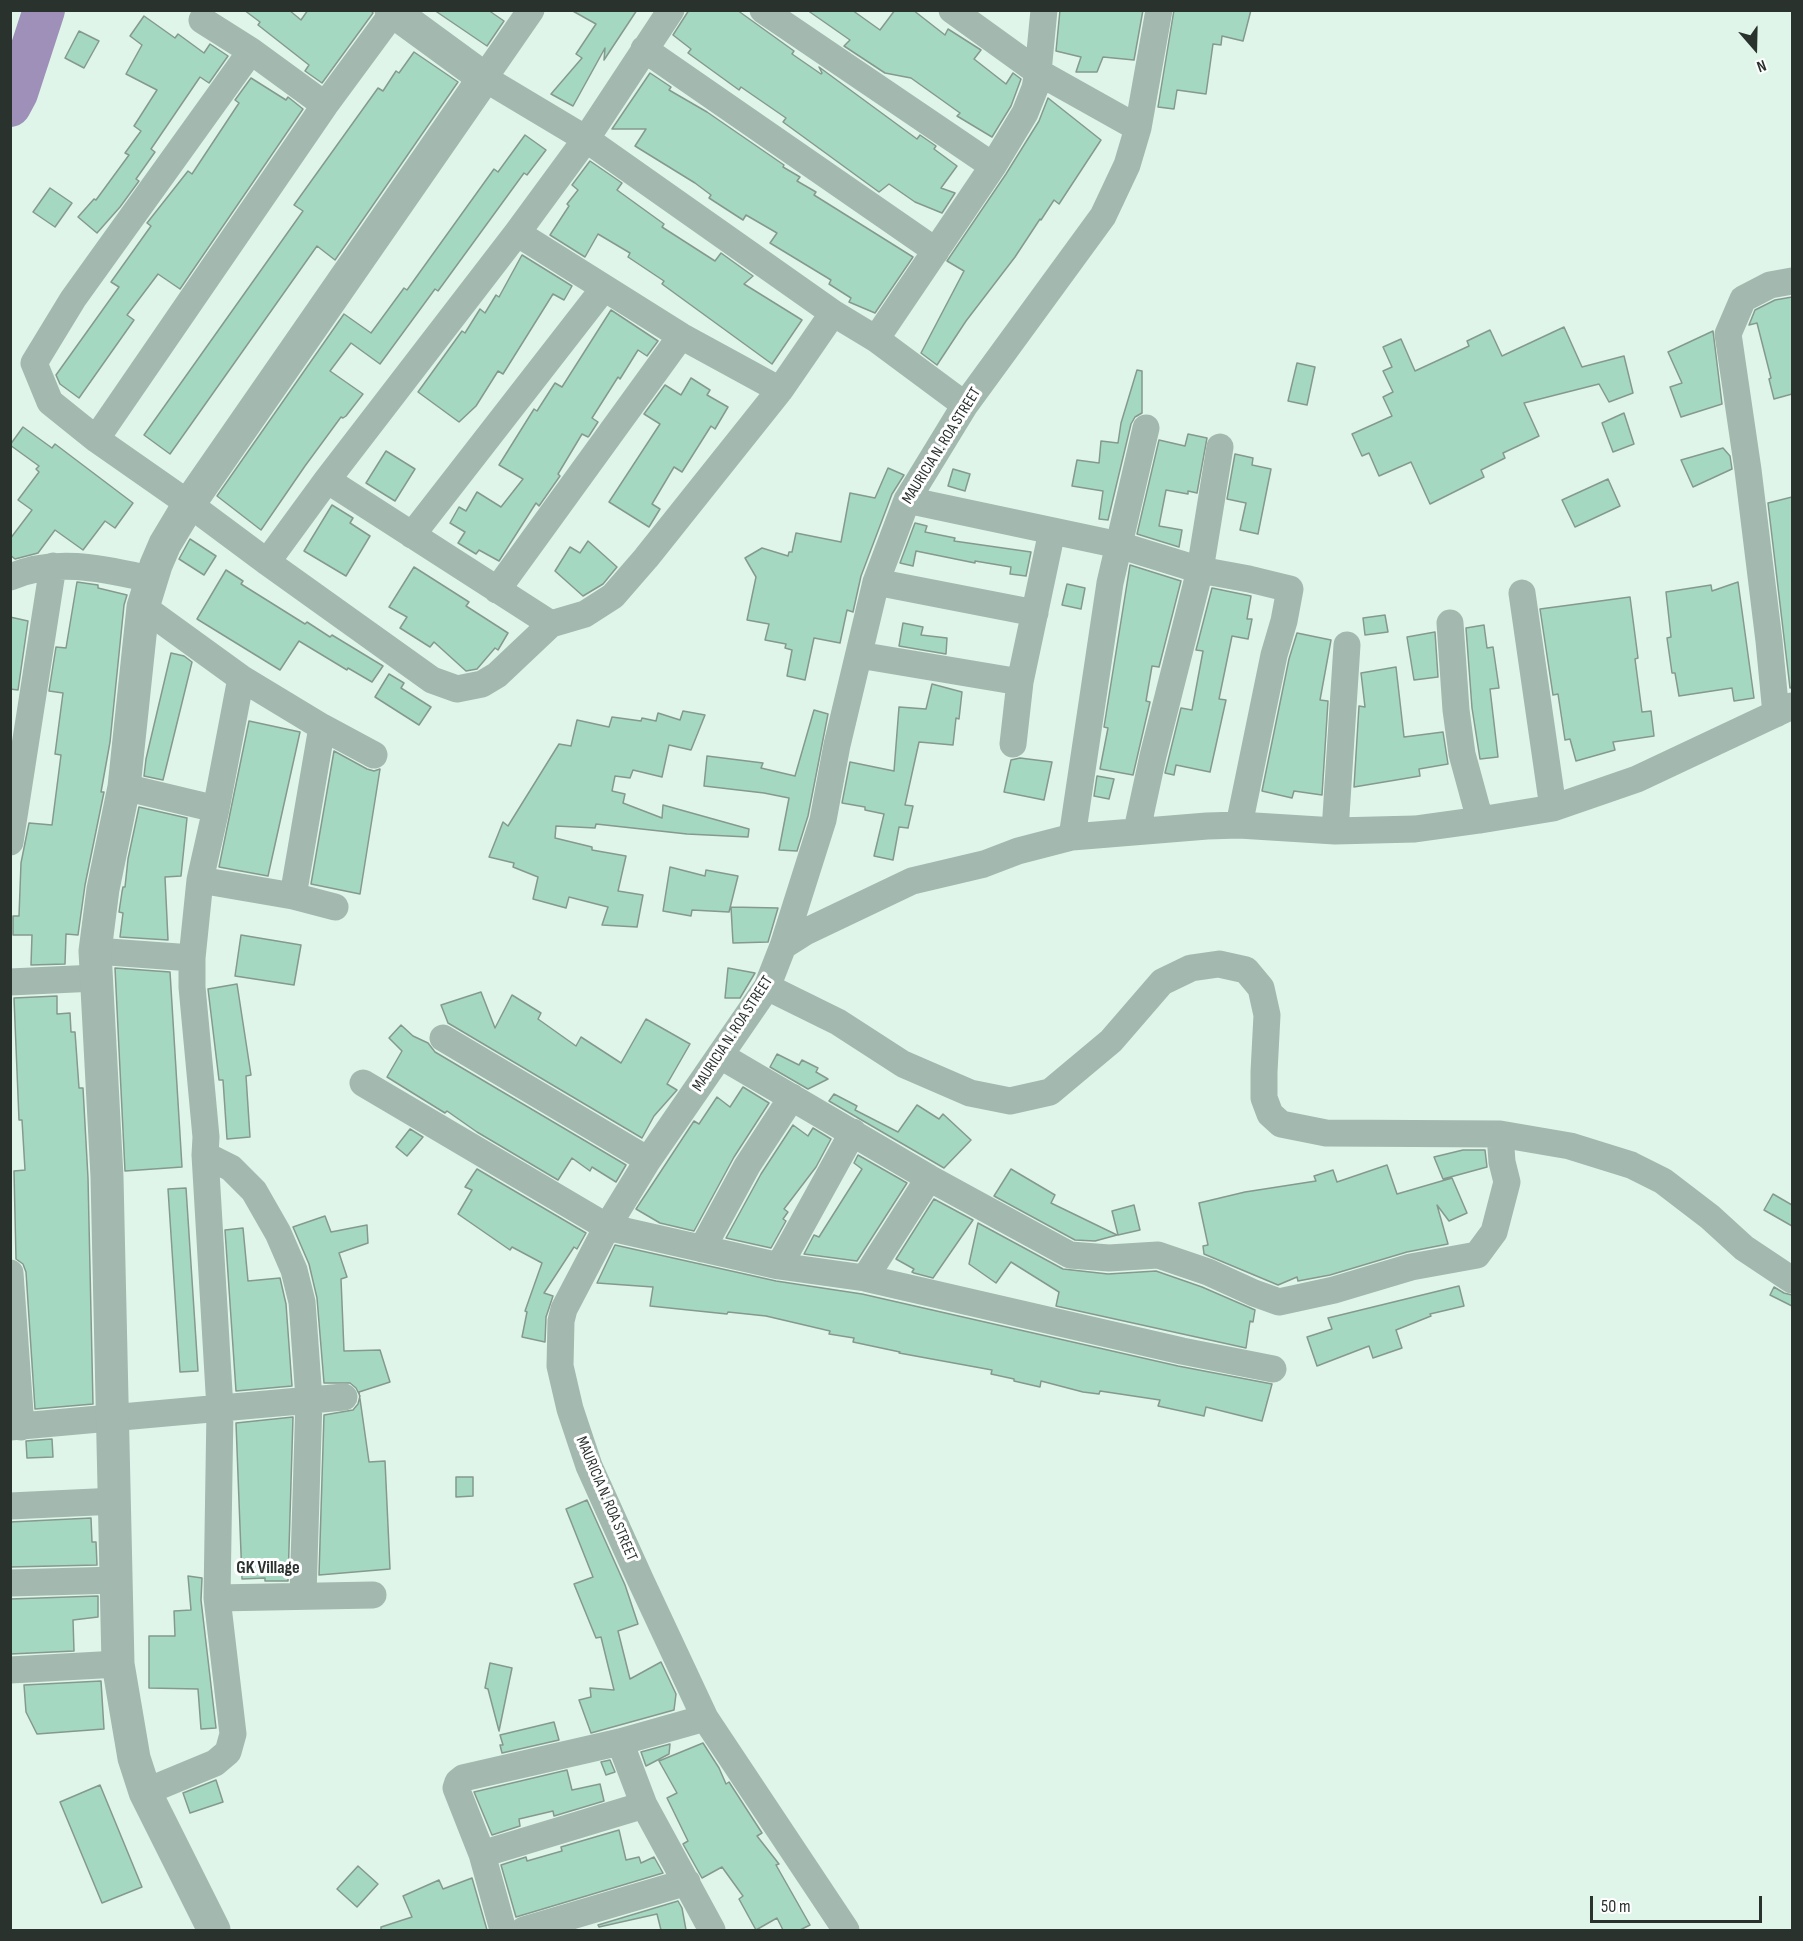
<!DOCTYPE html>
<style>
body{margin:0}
#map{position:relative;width:1803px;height:1941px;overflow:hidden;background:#dff5ea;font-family:"Sofia Sans Condensed",sans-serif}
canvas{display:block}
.frame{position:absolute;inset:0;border:12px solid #2a322e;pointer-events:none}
.north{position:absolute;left:1725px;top:18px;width:60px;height:60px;-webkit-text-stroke:4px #fff;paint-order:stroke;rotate:160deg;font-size:16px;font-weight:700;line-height:24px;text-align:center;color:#2a322e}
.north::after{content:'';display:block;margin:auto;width:21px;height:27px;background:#2a322e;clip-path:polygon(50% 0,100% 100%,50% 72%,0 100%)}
.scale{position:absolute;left:1590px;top:1896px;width:172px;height:27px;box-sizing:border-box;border:3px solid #2a322e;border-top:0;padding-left:8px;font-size:18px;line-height:21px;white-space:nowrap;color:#2a322e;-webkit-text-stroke:4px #fff;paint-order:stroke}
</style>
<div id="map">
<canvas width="1803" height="1941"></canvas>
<div class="frame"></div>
<div class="north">N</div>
<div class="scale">50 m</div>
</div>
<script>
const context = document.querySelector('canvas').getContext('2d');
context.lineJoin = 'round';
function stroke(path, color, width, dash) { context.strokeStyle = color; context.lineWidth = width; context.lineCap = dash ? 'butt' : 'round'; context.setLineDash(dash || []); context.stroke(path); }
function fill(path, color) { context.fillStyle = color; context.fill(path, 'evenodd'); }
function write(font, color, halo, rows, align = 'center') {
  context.font = font + ' "Sofia Sans Condensed",sans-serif'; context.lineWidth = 6; context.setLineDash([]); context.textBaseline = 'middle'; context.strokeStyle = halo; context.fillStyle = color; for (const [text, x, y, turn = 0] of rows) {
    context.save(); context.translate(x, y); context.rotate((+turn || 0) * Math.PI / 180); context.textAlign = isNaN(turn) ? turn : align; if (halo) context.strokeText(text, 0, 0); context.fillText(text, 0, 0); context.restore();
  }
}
stroke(new Path2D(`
 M10 106 17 93 44 10`), '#9f90b9', 42);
const building = new Path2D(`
 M244 10H289L301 20 308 10H371L373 13 322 83 305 71 309 65 258 25 260 22Z
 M434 10H488L504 21 487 46Z
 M571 10H637L604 60 605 48 573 106 551 94 582 58 576 54 596 24Z
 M689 10H737L794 51 792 54 821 74 822 73 819 67 917 139 920 135 936 146 934 149 957 166 941 188 955 193 942 213 915 202 889 184 879 192 783 122 786 118 741 87 739 90 688 53 691 49 673 35Z
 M807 10H852L880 30 895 10H913L945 35 948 29 981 50 974 59 1006 84 1013 73 1021 79 1011 106 992 137 957 116 960 113 911 78 885 73 844 46 850 40Z
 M1060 10H1143L1134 60 1103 57 1097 72H1076L1081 57 1056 51Z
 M1174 10H1251L1243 41 1222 36 1221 45 1213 44 1206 94 1177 90 1174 109 1158 107Z
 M144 16 175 38 178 34 204 53 210 44 228 56 209 83 200 77 151 149 155 152 136 179 139 181 120 207 97 233 78 217 94 199 96 200 129 155 125 153 141 131 134 126 157 90 126 74 142 45 130 36Z
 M79 31 99 41 84 68 65 58Z
 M414 52 458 82 335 260 317 246 170 454 144 435 303 211 294 205 378 88 383 91 396 71 399 73Z
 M650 73 671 87 669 90 707 112 784 165 783 167 800 177 797 181 816 192 814 195 913 257 875 313 849 302 851 298 829 284 831 280 770 243 777 233 746 215 743 220 709 198 711 195 695 183 635 146 646 129H612Z
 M251 78 286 100 288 97 303 109 180 289 158 274 127 315 134 320 79 398 60 384 56 375 119 287 111 282 151 226 147 223 188 171 192 174 239 103 235 100Z
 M1048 98 1101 140 1059 204 1054 200 1041 220 1040 219 1015 257 966 321 937 365 921 353 964 271 947 261 1006 174 1039 121Z
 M525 135 546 150 527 175 524 173 438 291 435 289 380 364 351 343 330 371 363 394 346 416 343 418 341 417 305 466 261 530 217 496 344 314 371 333 404 288 407 290 494 169 498 172Z
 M590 161 622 183 617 190 664 224 662 227 715 261 721 253 753 276 744 284 802 320 772 364 662 284 664 281 628 257 630 253 598 234 585 257 550 235 569 206 567 204 578 190 572 185Z
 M50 188 72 203 55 227 33 212Z
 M522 255 572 286 564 300 553 294 503 374 498 371 476 406 459 422 418 392 462 331 465 333 480 309 485 313 496 295 499 297Z
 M1792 297V394L1774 399 1769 379 1771 378 1757 323 1749 325 1755 310 1775 300Z
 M611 310 658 341 647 356 638 350 620 379 618 377 592 418 598 422 589 436 588 437 582 434 558 474 560 476 539 506 536 503 499 561 479 550 476 554 458 543 465 532 450 523 459 507 466 511 477 492 501 507 523 479 499 465 534 409 537 411 555 383 562 387Z
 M1564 327 1582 367 1624 356 1633 393 1609 402 1599 384 1524 403 1539 436 1503 453 1505 458 1481 470 1484 477 1430 504 1411 462 1379 476 1369 453 1362 456 1352 434 1392 416 1383 397 1393 392 1383 371 1392 367 1383 347 1401 339 1415 371 1469 346 1467 341 1490 330 1502 356Z
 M1713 331 1722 404 1681 417 1670 387 1682 383 1668 352Z
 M1297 363 1315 367 1307 405 1288 401Z
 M1137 370 1142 371V413L1135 417 1131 424 1108 520 1099 519 1103 491 1072 486 1077 460 1099 463 1101 441 1118 443 1121 423Z
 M691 378 710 390 707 395 728 407 715 429 711 426 682 472 674 467 652 504 660 509 649 527 609 502 660 424 644 414 665 385 681 395Z
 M1624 413 1634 444 1613 452 1602 423Z
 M23 427 52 448 55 444 133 503 115 528 105 521 83 550 55 530 38 553 15 559 10 555V539L32 510 18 500 39 472 36 469 39 466 10 445Z
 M1188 434 1207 438 1197 493 1188 491V494L1166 490 1159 526 1182 530 1179 547 1137 534 1159 440 1185 446Z
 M1723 448 1730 456 1732 469 1693 487 1681 460Z
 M386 451 415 469 395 501 366 483Z
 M1235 454 1253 458 1252 465 1271 469 1258 534 1240 530 1246 503 1227 499Z
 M888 468 904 475 892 494 861 576 853 612 847 610 840 643 814 638 805 680 787 676 792 650 785 648 786 644 765 640 769 624 747 620 756 577 745 558 762 548 788 556 789 552H792L796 533 841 542 850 493 875 498Z
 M953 469 970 474 965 491 948 486Z
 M1608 479 1620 506 1575 527 1562 500Z
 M1792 497V687L1790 688 1768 503Z
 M332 505 353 518 350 523 370 536 346 576 304 551Z
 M915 523 927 526 925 532 955 538 954 541 1031 552 1026 576 1010 574 1011 567 975 561V563L916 551 913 566 900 563Z
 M190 539 216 556 204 575 179 559Z
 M588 541 617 567 603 584 583 596 555 571 570 547 580 553Z
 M1130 565 1181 581 1159 667 1152 666 1146 701 1150 702 1133 775 1100 769 1108 728 1104 727Z
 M414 567 469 602 466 606 508 633 498 650 495 648 477 669 466 671 434 642 430 647 400 628 407 617 389 607Z
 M226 570 243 581 241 584 305 624 307 622 330 637 332 635 383 666 372 682 348 668 347 670 299 641 280 670 197 619Z
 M77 582 98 585V588L127 595 124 605 110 742 101 792H104L85 885 78 935 66 934 65 964 31 965 32 935H13V916H19L21 863 29 823 52 825 61 755 55 754 63 693 49 691 56 647 66 648Z
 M1738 582 1754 698 1734 701 1732 688 1679 696 1675 673H1672L1667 638 1671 637 1666 592 1711 585 1712 591Z
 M1067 584 1085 588 1081 609 1062 605Z
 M1212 588 1251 596 1247 619H1252L1248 639 1232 636 1219 699 1226 700 1210 772 1176 765 1174 775 1165 773 1181 708 1192 710 1203 651 1196 650Z
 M1630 597 1638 658 1635 659 1642 712 1651 711 1654 736 1613 742 1615 750 1576 761 1570 739 1565 740 1558 694 1553 695 1540 609Z
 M1385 615 1388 632 1365 635 1363 618Z
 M10 617 28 621 18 690 10 689Z
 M903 623 923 627 921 635 947 638 946 654 899 646Z
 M1484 625 1487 648 1493 647 1499 688 1490 689 1498 757 1480 759 1472 708 1466 628Z
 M1435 632 1438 677 1414 680 1407 637Z
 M1297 633 1331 640 1320 700 1328 701 1322 795 1294 791 1292 798 1262 791 1289 659Z
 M171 653 184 656 192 662 163 780 144 776 146 759Z
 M1396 667 1404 737 1443 732 1448 764 1419 769 1420 776 1354 787 1359 706 1365 707 1361 673Z
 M389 674 404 683 401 688 431 707 419 725 375 697Z
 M932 684 962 692 959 719 956 718 953 745 919 742 905 805 913 806 908 828 899 827 893 860 874 856 884 814 865 810V807L842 803 850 762 894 771 899 707 926 709Z
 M814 710 828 714 808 816 797 851 779 850 789 798 764 793 704 786 707 756 763 763 761 768 795 776Z
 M683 711 705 715 691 750 669 745 662 777 633 770 630 778 615 776 612 791 625 794 623 803 662 818 663 805 749 829 748 837 687 834 596 824 595 828 556 826 555 838 592 847V850L626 856 618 891 643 895 637 927 602 925 608 907 569 897 566 908 533 899 538 877 513 867 514 863 489 857 503 822 508 826 559 744 571 746 577 720 609 727 612 717 641 721 642 718 656 721 658 713 680 720Z
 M249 721 300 732 268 876 219 867Z
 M334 751 367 769 374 771 380 769 360 894 311 884Z
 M1020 758 1052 762 1044 800 1004 792 1011 760Z
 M1097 776 1114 779 1109 799 1094 796Z
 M139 807 187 818 181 876 165 877 168 940 120 937 123 913 119 912 122 892 123 887H125L128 859Z
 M670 867 705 876 706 870 738 876 729 912 692 910 691 916 663 911Z
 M731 907 778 908 768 942 733 943Z
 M241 935 301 945 294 985 235 976Z
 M115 968 170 972 182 1167 125 1171Z
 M728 968 755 973 740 998H725Z
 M237 984 251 1075 246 1076 250 1137 227 1139 223 1080H219L208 989Z
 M481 992 495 1028 512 995 541 1013 538 1019 576 1046 581 1037 621 1063 646 1019 690 1044 667 1084 677 1090 654 1116 642 1138 448 1023 441 1005Z
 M57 996V1014L70 1013 71 1032H75L79 1088H83L88 1178 93 1404 35 1409 26 1272 23 1264 16 1259 14 1171 25 1170 22 1120H19L14 998Z
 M401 1025 413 1036 428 1043 435 1052 626 1165 616 1182 592 1167 590 1171 572 1158 558 1180 477 1132 447 1111 445 1113 387 1077 402 1051 389 1038Z
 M777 1054 799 1065 802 1060 818 1068 816 1072 828 1079 808 1089 770 1067Z
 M743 1087 769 1103 734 1157 694 1231 660 1223 636 1209 694 1121 699 1124 717 1097 730 1107Z
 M834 1094 857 1106 855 1110 898 1132 917 1105 939 1119 943 1114 971 1140 944 1168 829 1101Z
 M793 1125 808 1136 813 1128 831 1139 816 1167 784 1209 788 1212 783 1219 786 1221 771 1248 726 1238 761 1174Z
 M410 1129 423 1137 407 1156 396 1147Z
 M1463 1150H1485L1487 1167 1443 1179 1434 1157Z
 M858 1155 907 1183 857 1261 804 1254 814 1235 819 1237 862 1169 854 1163Z
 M1387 1165 1397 1194 1452 1178 1467 1213 1449 1221 1437 1205 1448 1244 1407 1252 1330 1275 1298 1281 1297 1277 1278 1285 1204 1254 1203 1246 1208 1245 1199 1203 1245 1192 1316 1181 1314 1176 1333 1170 1337 1182Z
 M477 1169 586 1233 577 1249 574 1247 544 1293 553 1296 546 1317 545 1342 522 1337 527 1312 525 1311 542 1263 512 1247 510 1250 458 1214 472 1190 465 1187Z
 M1011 1169 1055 1195 1051 1203 1117 1235 1095 1241 1075 1240 994 1196Z
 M186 1188 198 1371 180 1372 168 1189Z
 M1773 1194 1792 1205V1226L1764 1210Z
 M934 1199 973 1220 933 1278 914 1273 912 1272 914 1269 896 1259Z
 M1134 1205 1140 1230 1118 1235 1112 1211Z
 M325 1216 331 1232 367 1225 368 1243 339 1253 347 1277 341 1279 344 1351 380 1350 390 1382 359 1392 369 1462 385 1461 390 1569 319 1575 324 1415 353 1410 358 1404 360 1396 356 1388 350 1383H324L317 1298 309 1264 293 1227Z
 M978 1223 1063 1269 1108 1274 1156 1271 1202 1287 1255 1310 1253 1322 1250 1321 1246 1348 1056 1306 1059 1292 1011 1262 996 1283 969 1264Z
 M243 1228 248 1281 280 1278 286 1304 292 1386 236 1391 225 1230Z
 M615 1245 776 1281 862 1294 1178 1366 1272 1384 1262 1421 1206 1407 1204 1416 1158 1406 1160 1400 1100 1391 1099 1394 1083 1392 1041 1381 1040 1387 1014 1381V1379L991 1374 992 1370 899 1353 900 1352 853 1342 854 1338 829 1334 830 1331 766 1316 728 1312 727 1314 650 1306 653 1287 597 1283Z
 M1459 1286 1464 1306 1430 1314 1431 1316 1396 1330 1402 1348 1373 1358 1369 1346 1317 1366 1307 1337 1332 1329 1328 1318Z
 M1774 1287 1784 1293 1792 1295V1306L1770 1295Z
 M293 1417 288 1581H265V1578L242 1579 236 1423Z
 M52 1439 53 1457 27 1458 26 1441Z
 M456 1477H473V1496L456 1497Z
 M587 1500 625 1585 638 1624 618 1631 630 1679 661 1662 676 1694 674 1710 591 1733 579 1700 591 1697 590 1688 614 1690 601 1637 596 1638 574 1584 593 1577 566 1509Z
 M91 1518 92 1542H96L97 1565 10 1567V1522Z
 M188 1576 202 1578 201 1600 216 1728 201 1729 198 1689 149 1688V1636H175L174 1611 191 1610Z
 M98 1596V1617L73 1620 74 1651 10 1654V1599Z
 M490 1663 512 1668 499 1731 488 1689 485 1688Z
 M101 1681 104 1729 37 1734 26 1712 24 1685Z
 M554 1722 559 1740 502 1753 500 1745H503L500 1735Z
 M703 1743 719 1768 726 1784 729 1782 762 1833 757 1836 779 1864 776 1865 810 1925 800 1930H783L777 1918 756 1930 739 1899 743 1896 722 1867 702 1878 683 1844 688 1841 667 1798 677 1793 659 1761Z
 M670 1744 669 1754 646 1766 641 1752Z
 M610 1760 615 1772 606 1775 601 1762Z
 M567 1770 572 1790 600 1784 604 1801 554 1816 553 1811 519 1819 520 1826 492 1835 474 1792Z
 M216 1780 223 1802 190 1813 183 1793Z
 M100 1785 142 1887 102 1903 60 1802Z
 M619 1830 626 1860 639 1857 641 1863 654 1857 663 1873 516 1917 501 1865 526 1857 527 1861 562 1851 561 1847Z
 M358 1866 378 1884 357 1907 337 1889Z
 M472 1878 487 1930H381V1927L412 1917 403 1896 439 1880 443 1889Z
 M678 1901 682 1908 686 1930H661L657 1914 599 1927 598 1925Z`);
fill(building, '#a5d8c1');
stroke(building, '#85998f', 1.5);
stroke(new Path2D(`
 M531 10 484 78 586 139 833 313 876 339 965 405
 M763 10 993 166
 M952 10 1038 72 1138 128
 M202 20 251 51 325 105
 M644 49 936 251
 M251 51 73 299 34 363 50 402 96 439 189 504 267 562 432 680 457 689 482 684 497 675 551 624 585 614 613 596 646 558 780 390 833 313
 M517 233 681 336 780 390
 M876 339 993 166 1025 113 1035 88 1038 72 1044 10
 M96 439 325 105 395 10
 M327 480 551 624
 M907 500 1119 545 1200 570 1249 579 1290 589 1284 621 1274 655 1239 825
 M412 535 604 288
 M267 562 327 480 517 233 586 139 671 10
 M10 577C56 557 104 569 150 579
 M876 582 1035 613
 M497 590 681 336
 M1522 593 1553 808
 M143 607 241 678 322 727 374 755
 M1450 623 1456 710 1462 754 1480 820
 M859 655 1020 682
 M1776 714 1769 641 1748 470 1728 334 1743 299 1770 285 1792 281
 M1013 744 1020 682 1052 531
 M124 787 216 809
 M1137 830 1153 756 1200 570 1220 447
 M1335 831 1347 645
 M1072 837 1110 583 1146 428
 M10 842 53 566
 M200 880 293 896 335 907
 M293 896 322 727
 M783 946 805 932 912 881 984 864 1018 851 1072 837 1207 826 1239 825 1335 831 1415 829 1480 820 1553 808 1637 779 1792 706
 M95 951 192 958
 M10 982 96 978
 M767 987 838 1022 903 1064 970 1093 1010 1101 1050 1092 1111 1041 1162 982 1191 968 1219 964 1246 970 1261 988 1267 1015 1264 1072V1098L1270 1114 1281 1124 1326 1133 1500 1134 1570 1146 1631 1165 1663 1181 1710 1217 1744 1248 1792 1280
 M443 1038 648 1160
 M721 1056 929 1178 1070 1255 1109 1258 1158 1255 1208 1272 1254 1293 1279 1302 1334 1290 1411 1267 1477 1255 1494 1232 1507 1182 1502 1162 1500 1134
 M363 1083 607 1227 779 1266 865 1278 1182 1351 1273 1369
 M205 1155 231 1168 254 1191 278 1233 294 1270 302 1302 309 1399 303 1595
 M702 1249 747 1166 792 1097
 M779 1266 853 1132
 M10 1273 21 1427
 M865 1278 929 1178
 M10 1427 344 1397
 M10 1506 116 1501
 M10 1583 117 1580
 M217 1598 373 1595
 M10 1670 118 1664
 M620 1742 644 1805 712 1930
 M145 1792 215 1763 228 1752 233 1734 217 1598 220 1409 205 1155 206 1137 192 987V958L200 880 216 809 241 678
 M482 1854 644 1805
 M503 1930 482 1854 456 1788 458 1782 463 1778 620 1742 705 1718
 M524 1930 687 1882
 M846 1930 705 1718 640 1579 589 1466 570 1409 560 1366 561 1321 564 1309 607 1227 648 1160 767 987 783 946 823 820 837 745 876 582 907 500 965 405 1103 216 1127 165 1138 128 1159 10`), '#a3b8ae', 27);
stroke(new Path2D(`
 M214 1930 145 1792 134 1758 118 1664 107 1177 95 951 103 889 124 787 143 607 156 565 165 544 189 504 484 78 391 10`), '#a3b8ae', 33);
write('16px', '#2a322e', '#fff', [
 ["MAURICIA N. ROA STREET",942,446,-58],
 ["MAURICIA N. ROA STREET",733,1034,-57],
 ["MAURICIA N. ROA STREET",606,1499,67]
]);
write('bold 18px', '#2a322e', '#fff', [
 ["GK Village",268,1568]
]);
</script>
